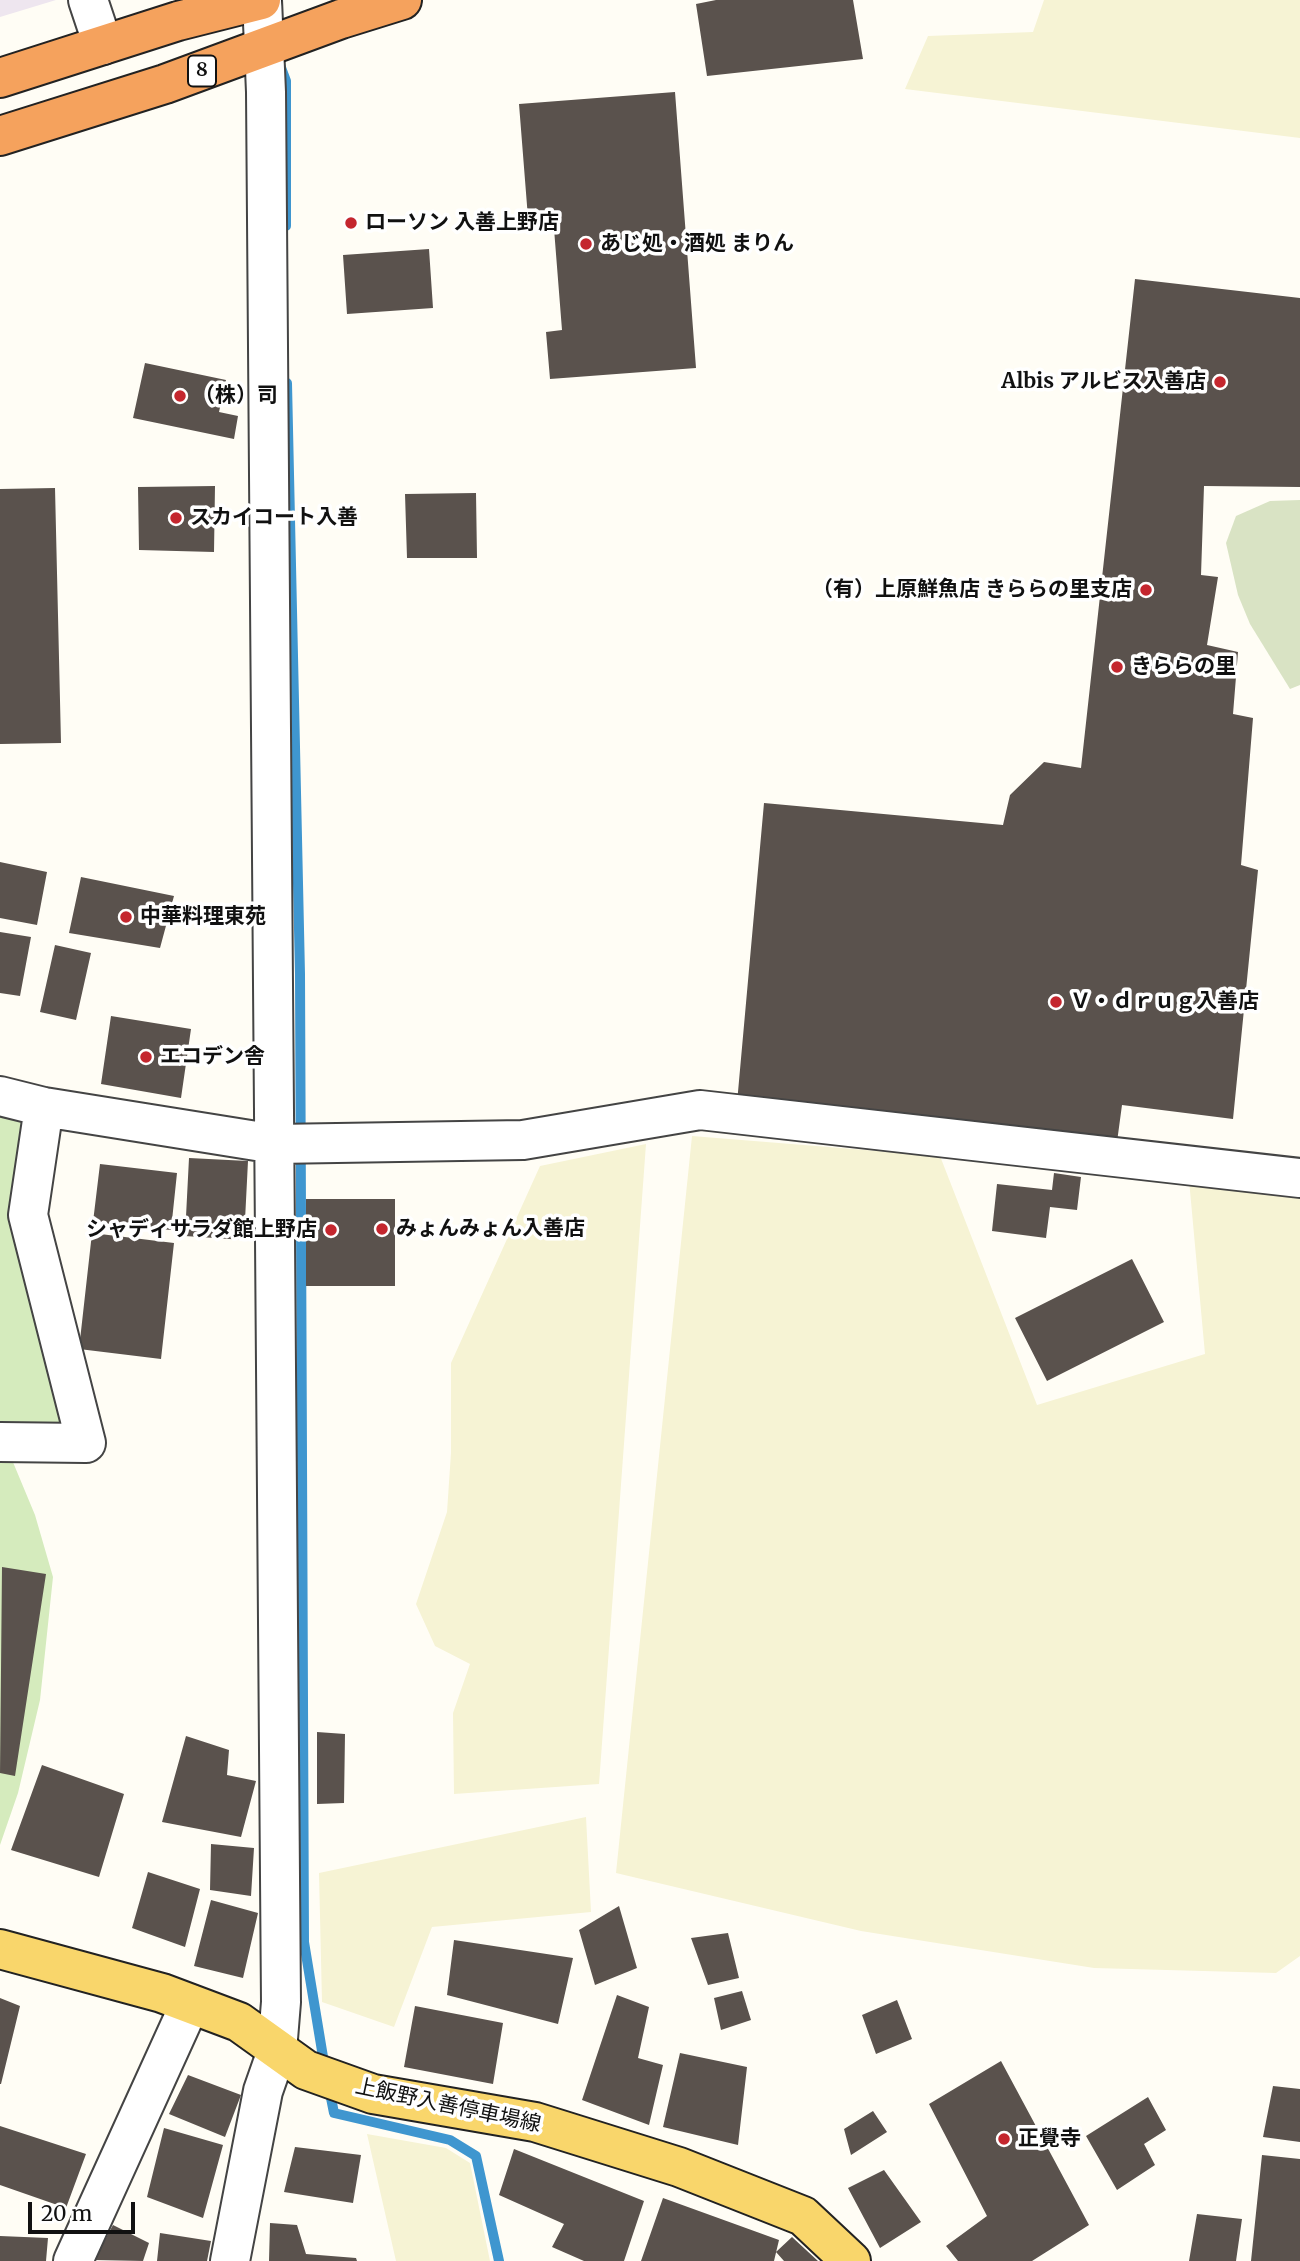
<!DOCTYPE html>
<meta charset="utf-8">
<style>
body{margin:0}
#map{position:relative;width:1300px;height:2261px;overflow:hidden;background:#fffdf5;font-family:Merriweather,serif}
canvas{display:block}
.scale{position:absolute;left:28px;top:2202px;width:107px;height:32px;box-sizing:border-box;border:4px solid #111;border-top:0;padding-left:9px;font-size:21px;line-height:24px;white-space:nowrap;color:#111;-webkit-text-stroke:5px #fff;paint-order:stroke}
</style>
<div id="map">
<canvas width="1300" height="2261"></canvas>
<div class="scale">20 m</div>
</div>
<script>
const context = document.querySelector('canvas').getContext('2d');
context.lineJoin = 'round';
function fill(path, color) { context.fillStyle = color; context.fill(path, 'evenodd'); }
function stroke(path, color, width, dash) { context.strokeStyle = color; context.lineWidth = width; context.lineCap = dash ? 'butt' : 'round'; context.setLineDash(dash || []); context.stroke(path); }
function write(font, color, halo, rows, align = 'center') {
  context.font = font + ' Merriweather,"Noto Sans JP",serif'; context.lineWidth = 7; context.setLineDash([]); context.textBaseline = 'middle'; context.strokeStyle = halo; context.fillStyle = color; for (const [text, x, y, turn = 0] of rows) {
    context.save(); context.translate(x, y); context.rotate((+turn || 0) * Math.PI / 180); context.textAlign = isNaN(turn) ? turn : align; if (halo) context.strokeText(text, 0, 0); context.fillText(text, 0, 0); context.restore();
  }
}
fill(new Path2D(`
 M0 0H56L0 17Z`), '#eee6ef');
fill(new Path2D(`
 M1044 0H1300V138L905 89 928 36 1033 32Z
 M692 1136 940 1156 1037 1405 1205 1354 1189 1180 1300 1196V1956L1276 1973 1094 1968 861 1931 616 1873Z
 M646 1144 599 1784 454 1794 453 1713 470 1664 435 1646 416 1604 447 1512 451 1453V1363L540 1166Z
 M586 1817 591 1912 432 1927 394 2027 322 2002 319 1873Z
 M367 2134 446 2148 470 2163 490 2261H396Z`), '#f6f3d4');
fill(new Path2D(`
 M0 1108 32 1116 72 1430H0Z
 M0 1454 10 1455 35 1515 53 1577 40 1700 18 1793 0 1845Z`), '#d5ebbd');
fill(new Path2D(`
 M1300 500V685L1290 689 1250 624 1238 595 1226 543 1236 516 1270 501Z`), '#d9e3c4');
stroke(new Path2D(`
 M280 65 286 81V226
 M287 383 300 974 304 1942 325 2069
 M329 2088 334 2113 450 2140 476 2156 499 2261`), '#3f96cf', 10);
fill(new Path2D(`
 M716 0H853L863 59 707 76 696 4Z
 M675 92 696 368 550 379 546 332 562 330 553 216 528 218 519 104Z
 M429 249 433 308 347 314 343 255Z
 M1135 279 1300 298V487L1204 486 1201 575 1218 577 1207 645 1238 652 1233 714 1253 718 1241 865 1258 870 1233 1119 1122 1105 1117 1142 737 1103 764 803 1003 825 1010 795 1044 762 1081 768Z
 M145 363 226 380 219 412 238 416 234 439 133 418Z
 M215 486 214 552 139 550 138 487Z
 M55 488 61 743 0 744V489Z
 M476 493 477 558H407L405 494Z
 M0 862 47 872 37 925 0 918Z
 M81 877 174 896 160 948 69 933Z
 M0 932 31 937 20 996 0 993Z
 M55 945 91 953 76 1020 40 1012Z
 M111 1016 191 1029 181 1098 101 1084Z
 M189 1158 248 1161 244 1240 185 1236Z
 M100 1164 177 1173 171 1230 93 1222Z
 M1054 1173 1081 1177 1077 1210 1050 1207 1046 1238 992 1231 997 1184 1052 1190Z
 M306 1199H395V1286H306Z
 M92 1233 174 1243 161 1359 79 1349Z
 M1132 1259 1164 1322 1047 1381 1015 1318Z
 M2 1567 46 1574 15 1776 0 1773Z
 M317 1732 345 1734 344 1803 317 1804Z
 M186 1736 229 1750 227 1775 256 1781 241 1837 162 1822Z
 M42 1765 124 1794 99 1877 11 1850Z
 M211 1844 254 1848 251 1896 210 1890Z
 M148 1872 200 1889 185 1947 132 1928Z
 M211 1900 258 1913 243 1978 194 1966Z
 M619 1906 637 1968 595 1985 579 1930Z
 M728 1933 739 1978 708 1985 691 1938Z
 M454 1940 573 1958 558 2024 447 1995Z
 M742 1991 751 2020 721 2030 714 1998Z
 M617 1995 649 2007 638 2058 663 2065 649 2125 582 2100Z
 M0 1998 20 2006 1 2084H0Z
 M897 2000 912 2039 876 2054 862 2015Z
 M415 2006 503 2023 493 2084 404 2067Z
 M680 2053 747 2067 738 2145 663 2127Z
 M1001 2061 1089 2225 1032 2261H958L946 2246 987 2216 929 2104Z
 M188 2075 241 2095 225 2137 169 2114Z
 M1273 2086 1300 2089V2142L1263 2137Z
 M1148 2097 1166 2130 1144 2144 1155 2165 1117 2190 1086 2136Z
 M873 2111 887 2132 851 2155 844 2129Z
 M0 2126 86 2154 66 2208 0 2185Z
 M164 2128 223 2145 203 2218 147 2197Z
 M295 2147 361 2155 353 2203 284 2192Z
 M514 2149 644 2201 624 2261H584L552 2247 564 2224 499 2195Z
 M1262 2155 1300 2159V2261H1251Z
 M884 2170 921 2222 880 2248 848 2188Z
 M663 2198 779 2240 774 2261H641Z
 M1197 2214 1242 2219 1236 2261H1189Z
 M270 2223 297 2225 306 2254 356 2258 357 2261H269Z
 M113 2225 149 2243 143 2261 94 2260Z
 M160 2233 211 2241 207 2261H157Z
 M0 2236 48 2238 46 2261H0Z
 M792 2237 818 2261H784L776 2252Z`), '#5a524d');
const minor = new Path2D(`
 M88 0 103 45
 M0 1096 44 1107 275 1144 523 1140 700 1110 1300 1178
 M0 1442 86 1443 28 1215 44 1107
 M73 2261 190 2004
 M230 2261 263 2091 277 2051 281 2002 266 92 262 0`);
const major = new Path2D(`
 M0 1949 162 1993 239 2022 306 2070 373 2094 535 2122 679 2167 803 2216 851 2261`);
const highway = new Path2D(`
 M0 78 178 21 261 0
 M0 136 165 84 341 19 402 0`);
stroke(minor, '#444', 42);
stroke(major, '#222', 42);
stroke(highway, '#222', 42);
stroke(minor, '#fff', 38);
stroke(major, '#f9d66b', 38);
stroke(highway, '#f5a25d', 38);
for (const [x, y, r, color] of [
 [351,223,7,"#c4262e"],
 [586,244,7,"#c4262e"],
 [1220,382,7,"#c4262e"],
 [180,396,7,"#c4262e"],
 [176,518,7,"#c4262e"],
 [1146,590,7,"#c4262e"],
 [1117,667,7,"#c4262e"],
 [126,917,7,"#c4262e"],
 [1056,1002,7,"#c4262e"],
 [146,1057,7,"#c4262e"],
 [382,1229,7,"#c4262e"],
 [331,1230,7,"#c4262e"],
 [1004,2139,7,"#c4262e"]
]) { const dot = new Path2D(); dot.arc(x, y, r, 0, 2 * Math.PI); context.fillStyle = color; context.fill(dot); stroke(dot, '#fff', 2.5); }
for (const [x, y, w] of [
 [202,71,28]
]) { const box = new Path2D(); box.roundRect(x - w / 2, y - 15.5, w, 31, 5); context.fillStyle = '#fff'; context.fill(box); stroke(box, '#111', 2); }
write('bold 19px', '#111', null, [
 ["8",202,71]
]);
write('bold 21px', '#111', '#fff', [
 ["ローソン 入善上野店",365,223],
 ["あじ処・酒処 まりん",600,244],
 ["Albis アルビス入善店",1206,382,"right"],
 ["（株）司",194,396],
 ["スカイコート入善",190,518],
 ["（有）上原鮮魚店 きららの里支店",1132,590,"right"],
 ["きららの里",1131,667],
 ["中華料理東苑",140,917],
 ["Ｖ・ｄｒｕｇ入善店",1070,1002],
 ["エコデン舎",160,1057],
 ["みょんみょん入善店",396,1229],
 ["シャディサラダ館上野店",317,1230,"right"],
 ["正覺寺",1018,2139]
], 'left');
write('21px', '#111', '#fff', [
 ["上飯野入善停車場線",448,2106,12]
]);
</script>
